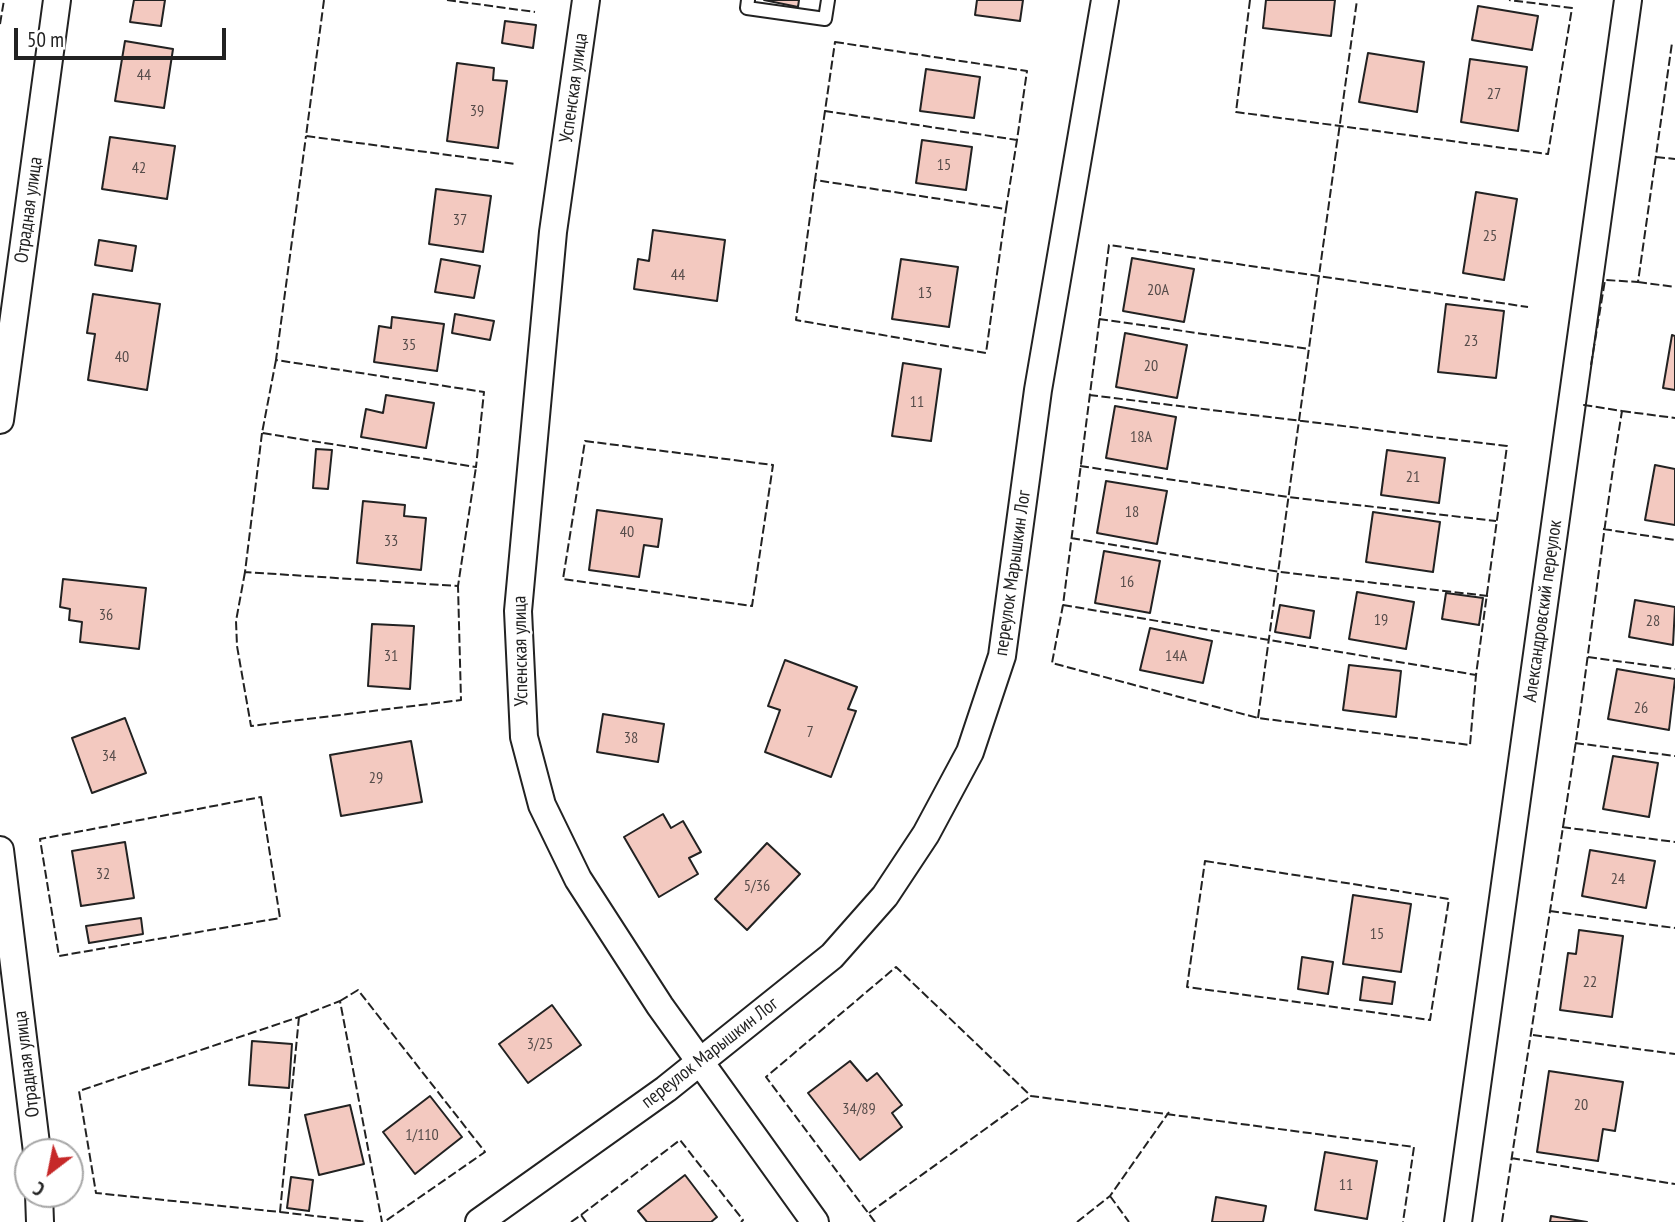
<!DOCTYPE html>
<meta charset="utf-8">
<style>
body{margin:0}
#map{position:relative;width:1675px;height:1222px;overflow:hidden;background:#fff;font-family:"PT Sans Narrow",sans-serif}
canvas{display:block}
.north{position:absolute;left:14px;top:1138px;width:70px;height:70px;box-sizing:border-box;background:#fff;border:2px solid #a7a7a7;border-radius:50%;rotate:212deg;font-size:19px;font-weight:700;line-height:28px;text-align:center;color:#222}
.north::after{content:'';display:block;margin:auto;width:24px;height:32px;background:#c62828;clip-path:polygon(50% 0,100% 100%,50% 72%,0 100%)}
.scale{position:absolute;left:14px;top:28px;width:212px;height:32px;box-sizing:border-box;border:4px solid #222;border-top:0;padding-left:9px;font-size:21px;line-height:24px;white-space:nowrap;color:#222;-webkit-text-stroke:5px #fff;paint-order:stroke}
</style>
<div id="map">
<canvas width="1675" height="1222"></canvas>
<div class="north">С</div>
<div class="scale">50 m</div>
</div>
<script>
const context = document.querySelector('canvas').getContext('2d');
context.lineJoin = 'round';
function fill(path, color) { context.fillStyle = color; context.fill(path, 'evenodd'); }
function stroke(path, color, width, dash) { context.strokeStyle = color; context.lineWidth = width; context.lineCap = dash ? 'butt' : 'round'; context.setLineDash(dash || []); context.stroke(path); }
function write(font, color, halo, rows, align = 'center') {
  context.font = font + ' "PT Sans Narrow",sans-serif'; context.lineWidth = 5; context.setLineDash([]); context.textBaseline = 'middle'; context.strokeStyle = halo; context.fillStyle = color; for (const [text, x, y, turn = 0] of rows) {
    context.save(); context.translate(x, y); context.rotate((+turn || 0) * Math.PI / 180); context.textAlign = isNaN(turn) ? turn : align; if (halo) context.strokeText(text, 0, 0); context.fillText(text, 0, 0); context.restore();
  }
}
const building = new Path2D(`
 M134 0H165L161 26 130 22Z
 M764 0H799L798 7Z
 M977 0H1023L1020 21 975 15Z
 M1266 0H1335L1331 36 1263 28Z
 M1478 6 1538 16 1532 50 1472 40Z
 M505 21 536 25 533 48 502 43Z
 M125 41 173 49 164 108 115 101Z
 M1368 53 1424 62 1417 112 1359 102Z
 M1470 59 1527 67 1518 131 1461 122Z
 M457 63 494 68 493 80 507 81 498 148 447 141Z
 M926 69 980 77 974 118 920 111Z
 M110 137 175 146 167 199 102 189Z
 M922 140 972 147 966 190 916 183Z
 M436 189 491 196 483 252 429 244Z
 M1476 192 1517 199 1504 280 1463 273Z
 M653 230 725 240 717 301 634 289 638 259 649 261Z
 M99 240 136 246 132 271 95 265Z
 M1132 258 1194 269 1184 322 1123 311Z
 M441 259 480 266 474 298 435 292Z
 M901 259 958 267 949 327 892 319Z
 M93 294 160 304 147 390 88 380 95 334 87 333Z
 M1446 304 1504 311 1496 378 1438 372Z
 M455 314 494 321 490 340 452 333Z
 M392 317 444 324 437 371 374 362 379 326 391 328Z
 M1125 333 1187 345 1177 398 1116 387Z
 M1672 335 1675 336V390L1663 388Z
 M903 363 941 369 931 441 892 436Z
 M386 395 434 403 426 448 361 437 366 409 383 413Z
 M1115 406 1176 417 1167 469 1106 458Z
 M316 449 332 450 328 489 313 488Z
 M1387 450 1445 458 1439 503 1381 495Z
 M1655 465 1675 469V525L1645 520Z
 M1106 481 1167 491 1157 544 1097 533Z
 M363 501 405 505 404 516 426 518 421 570 357 563Z
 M597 510 662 519 658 547 644 545 639 577 589 570Z
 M1373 512 1440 522 1433 572 1366 562Z
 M1104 551 1160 561 1150 613 1095 603Z
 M63 579 146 588 139 649 80 642 82 622 69 620 70 609 60 607Z
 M1357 592 1414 602 1406 649 1349 639Z
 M1446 593 1483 598 1479 625 1442 619Z
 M1635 600 1675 607 1673 645 1629 637Z
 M1280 605 1314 611 1310 638 1275 632Z
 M372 624 414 626 410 689 368 686Z
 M1150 628 1212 641 1203 683 1140 670Z
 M785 660 857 687 848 709 856 711 831 777 765 752 780 710 768 706Z
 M1349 665 1401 671 1396 717 1343 710Z
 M1617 669 1675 679 1669 730 1608 719Z
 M603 714 664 724 658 762 597 752Z
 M125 718 146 773 92 793 72 738Z
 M411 741 422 802 341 816 330 755Z
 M1613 756 1658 763 1649 817 1603 809Z
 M663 814 671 828 683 821 701 852 689 858 698 874 659 897 624 837Z
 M125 842 134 898 81 906 72 851Z
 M767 843 800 874 747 930 715 899Z
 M1590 850 1655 861 1646 908 1582 896Z
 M1353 895 1411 904 1401 972 1343 964Z
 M141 918 143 934 89 943 86 926Z
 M1579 930 1623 936 1612 1017 1560 1010 1568 953 1576 954Z
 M1302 957 1333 962 1328 994 1298 989Z
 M1363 977 1395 982 1392 1004 1360 1000Z
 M552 1005 581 1045 528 1083 499 1044Z
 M252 1041 292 1044 289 1088 249 1085Z
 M850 1061 867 1081 877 1073 902 1105 892 1113 902 1127 860 1160 808 1093Z
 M1549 1071 1623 1082 1615 1131 1603 1129 1598 1161 1537 1152Z
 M430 1096 462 1137 415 1174 383 1132Z
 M350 1105 364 1164 319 1175 305 1115Z
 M1325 1152 1377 1161 1367 1219 1315 1210Z
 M685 1175 717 1217 711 1222H647L638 1211Z
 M291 1177 313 1180 309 1211 287 1208Z
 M1216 1197 1266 1206 1263 1222H1212Z
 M1551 1216 1587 1222H1550Z`);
fill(building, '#f3c9c0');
stroke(building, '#222', 2);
const lane = new Path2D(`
 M748 0 747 8 825 19 828 0`);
const street = new Path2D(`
 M586 0 553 232 518 611 524 737 542 805 578 879 660 1006 815 1222
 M0 420 57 0
 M0 850 37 1152
 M39 1194 40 1222
 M479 1222 666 1089 832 956 885 896 926 834 970 752 1002 656 1038 390 1105 0
 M1458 1222 1628 0`);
stroke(lane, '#222', 16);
stroke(street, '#222', 30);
stroke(lane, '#fff', 12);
stroke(street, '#fff', 26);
stroke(new Path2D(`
 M324 0 306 136 516 164
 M447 0 535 12
 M1250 0 1236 112 1548 154 1572 8 1509 0
 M0 24 4 0
 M835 42 1027 71 1017 140 825 111Z
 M825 111 815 180 1006 209 1017 140
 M1656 157 1675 159
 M815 180 796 320 986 353 1006 209
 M1638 282 1675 287
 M1099 319 1309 349
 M276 360 262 433 476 467 484 392 276 360 306 136
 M1591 365 1605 280 1638 282 1672 43
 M1089 395 1507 446 1476 675 1470 745 1258 718 1052 663 1063 605 1109 245 1528 307
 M1622 411 1675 418
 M262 433 245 572 458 586 476 467
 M585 441 773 465 752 606 563 579Z
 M1080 466 1288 497 1496 521
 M1603 529 1675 540
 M1071 538 1280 572 1488 596
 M245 572 236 621 237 646 251 726 461 700 458 586
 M1063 605 1476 675
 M1588 657 1675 669
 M1258 718 1357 0
 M1575 743 1675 756
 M261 797 280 918 59 956 40 839Z
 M1562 827 1675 842
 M1205 861 1449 899 1430 1020 1187 987Z
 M1550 911 1675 928
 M340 1001 358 990 485 1152 384 1222
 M299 1017 280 1212 96 1193 79 1091Z
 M299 1017 340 1001 382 1222
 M1533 1035 1675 1054
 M1511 1158 1675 1184
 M1110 1196 1129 1222
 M280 1212 367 1222
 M869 1213 1031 1096
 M581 1215 680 1140 743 1220 741 1222
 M571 1222 581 1215 586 1222
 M875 1222 766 1077 896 967 1031 1096 1414 1147 1403 1222
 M1077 1222 1110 1196 1169 1112
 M1502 1222C1526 1062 1552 902 1576 741 1592 631 1604 521 1622 411L1584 405V403`), '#222', 2, [9, 3.5]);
write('16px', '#564c4a', null, [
 ["44",144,75],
 ["27",1494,94],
 ["39",477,111],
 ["15",944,165],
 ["42",139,168],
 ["37",460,220],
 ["25",1490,236],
 ["44",678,275],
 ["20А",1158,290],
 ["13",925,293],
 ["23",1471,341],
 ["35",409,345],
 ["40",122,357],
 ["20",1151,366],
 ["11",917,402],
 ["18А",1141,437],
 ["21",1413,477],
 ["18",1132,512],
 ["40",627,532],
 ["33",391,541],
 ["16",1127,582],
 ["36",106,615],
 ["19",1381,620],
 ["28",1653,621],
 ["31",391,656],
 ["14А",1176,656],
 ["26",1641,708],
 ["7",810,732],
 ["38",631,738],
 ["34",109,756],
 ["29",376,778],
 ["32",103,874],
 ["24",1618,879],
 ["5/36",757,886],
 ["15",1377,934],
 ["22",1590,982],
 ["3/25",540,1044],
 ["20",1581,1105],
 ["34/89",859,1109],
 ["1/110",422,1135],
 ["11",1346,1185]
]);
write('19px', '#222', '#fff', [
 ["Успенская улица",574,88,-82],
 ["Отрадная улица",29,210,-82],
 ["переулок Марышкин Лог",1013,573,-82],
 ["Александровский переулок",1543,611,-82],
 ["Успенская улица",521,651,-91],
 ["переулок Марышкин Лог",710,1053,-38],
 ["Отрадная улица",27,1064,-97]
]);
</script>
